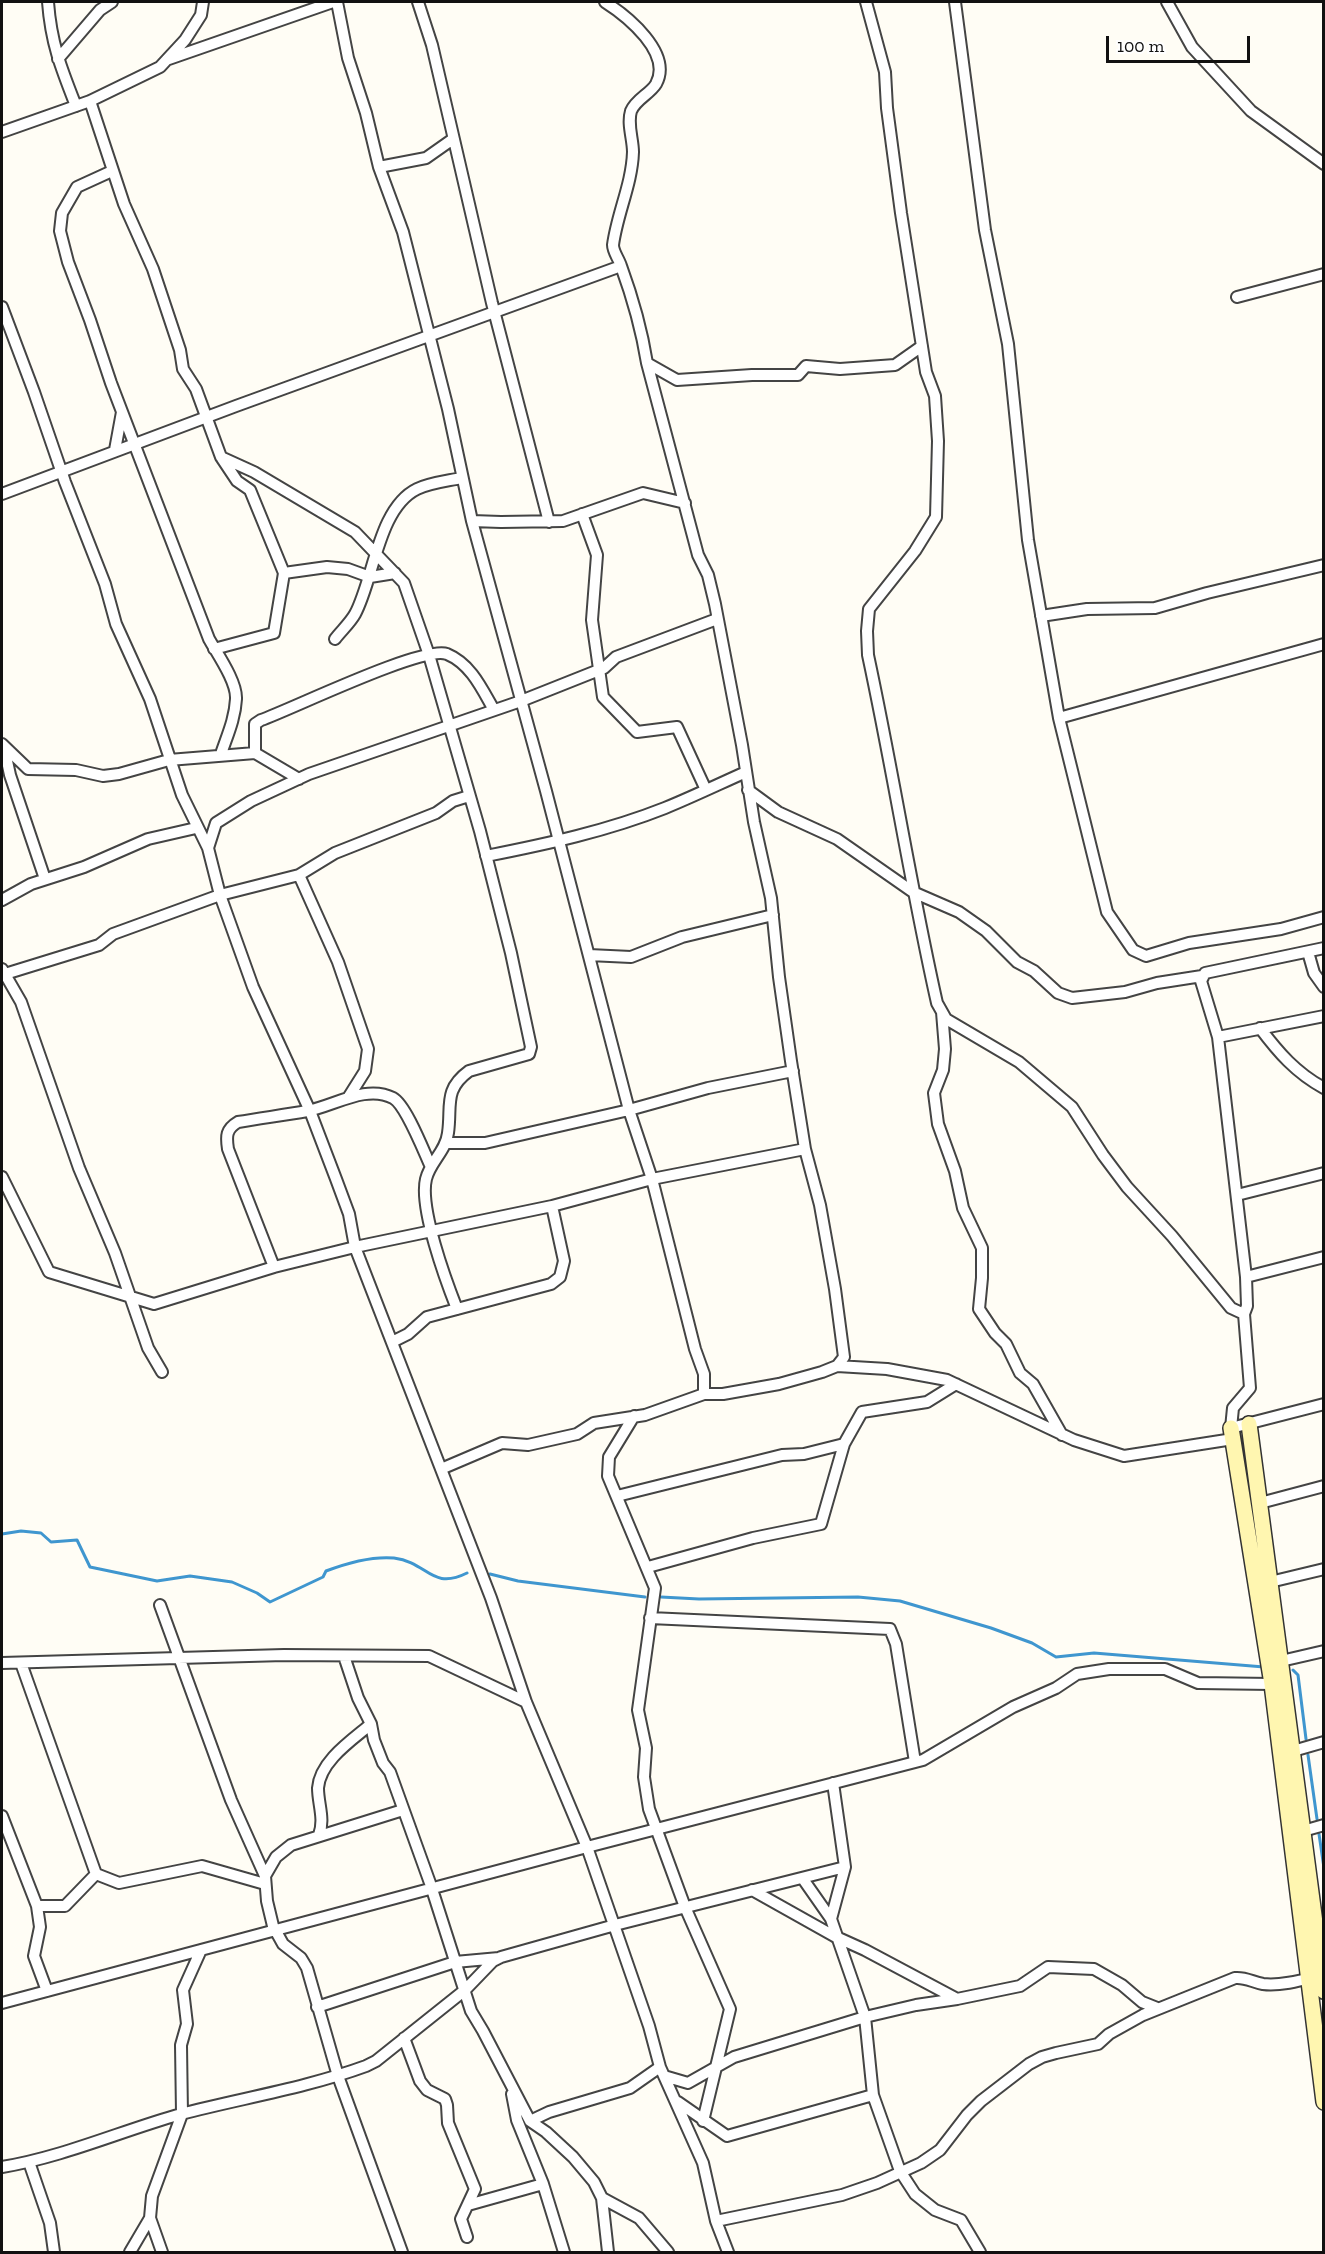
<!DOCTYPE html>
<style>
body{margin:0}
#map{position:relative;width:1325px;height:2254px;overflow:hidden;background:#fffdf5;font-family:"Zilla Slab",serif}
canvas{display:block}
.frame{position:absolute;inset:0;border:3px solid #111;pointer-events:none}
.scale{position:absolute;left:1106px;top:36px;width:144px;height:27px;box-sizing:border-box;border:3px solid #111;border-top:0;padding-left:8px;font-size:18px;line-height:21px;white-space:nowrap;color:#111;-webkit-text-stroke:4px #fff;paint-order:stroke}
</style>
<div id="map">
<canvas width="1325" height="2254"></canvas>
<div class="frame"></div>
<div class="scale">100 m</div>
</div>
<script>
const context = document.querySelector('canvas').getContext('2d');
context.lineJoin = 'round';
function stroke(path, color, width, dash) { context.strokeStyle = color; context.lineWidth = width; context.lineCap = dash ? 'butt' : 'round'; context.setLineDash(dash || []); context.stroke(path); }
stroke(new Path2D(`
 M2 1534 21 1531 41 1533 51 1542 77 1540 90 1567 157 1581 190 1576 232 1582 257 1593 270 1602 323 1577 326 1571C347 1563 371 1556 394 1558 428 1562 431 1591 467 1573
 M490 1574 518 1581 645 1597
 M661 1597 699 1599 858 1597 900 1601 991 1628 1032 1643 1056 1657 1094 1653 1264 1667
 M1293 1670 1298 1675 1306 1739
 M1308 1755 1317 1819
 M1319 1834 1324 1868`), '#3f96cf', 3);
const street = new Path2D(`
 M48 2C51 43 61 68 76 106
 M337 2 348 58 366 113 379 167 403 232 448 409 472 521 546 791 629 1110 708 1088 793 1071
 M418 2 432 45 492 303 549 522
 M866 2 885 72 887 108 901 213 926 372 935 396 938 441 936 517 915 551 869 609 867 631 868 655C893 771 911 888 937 1003L946 1019 1019 1062 1072 1107 1103 1155 1127 1187 1172 1236 1231 1308 1244 1314 1250 1388 1233 1408 1231 1428 1324 1404
 M955 2 985 230 1008 344 1028 540 1059 718 1107 912 1133 950 1146 956 1189 943 1281 929 1324 917
 M1167 2 1192 47 1251 111 1324 164
 M58 59 100 10 112 2
 M169 59 333 2
 M90 101 124 204 153 269 180 350 183 369 196 389 221 457 237 481 250 490 284 573 327 567 348 569 370 577 395 573
 M2 132 90 101 160 67 185 40 201 15 203 2
 M379 167 426 158 453 139
 M112 171 77 187 62 213 60 231 68 262 90 320 111 383 209 639C218 655 237 682 236 699 235 719 227 736 221 754
 M1237 297 1324 274
 M2 307 34 392 65 482 105 584 116 624 150 699 182 795 208 848 220 895 253 987 310 1111 336 1179 349 1214 355 1247 491 1598 526 1702 587 1847 649 2026 660 2067 703 2163 716 2221 728 2252
 M647 363 677 380 752 375H798L806 366 840 369 895 365 922 346
 M115 450 122 412
 M221 457 254 472 355 532 404 583 429 655 480 831 511 953 531 1047 529 1054 469 1071C443 1090 452 1106 448 1133 446 1151 430 1162 426 1179 419 1208 446 1281 457 1309
 M2 494 236 406 621 266
 M582 514 597 555 592 620 603 697 637 732 677 727 706 790
 M472 521 501 522 563 521 643 493 685 503
 M1041 616 1087 609 1155 608 1207 593 1324 565
 M335 639C341 631 350 623 355 614 374 579 378 508 417 489 429 483 447 481 461 478
 M214 649 274 633 284 573
 M1059 718 1324 644
 M2 744 28 769 76 770 103 776 119 774 169 760 255 753 299 779
 M4 747 10 775 45 879
 M255 753V724L261 720C292 709 423 645 447 654 471 664 482 689 494 710
 M748 790 778 812 837 839 913 892 959 912 986 931 1017 962 1034 971 1058 993 1072 998 1125 992 1157 983 1202 976
 M208 848 216 823 251 801 309 774 521 701 604 668 616 657 717 619
 M486 856C547 844 607 831 665 808 692 797 719 784 746 772
 M299 875 338 962 368 1049 365 1071 348 1098
 M2 900 31 884 84 867 148 839 196 828
 M1308 952 1314 973 1324 987
 M589 955 631 957 682 937 773 915
 M2 969 21 1002 79 1168 115 1253 148 1348 162 1372
 M5 974 99 945 113 934 220 895 299 875 335 853 436 813 453 801 469 796
 M942 1012 945 1049 943 1070 934 1093 938 1124 955 1171 963 1208 982 1248V1278L979 1309 995 1333 1006 1344 1020 1373 1033 1384 1062 1435
 M1260 1028C1278 1052 1296 1073 1324 1088
 M1218 1037 1324 1016
 M446 1143H485L629 1110 652 1179 695 1349 704 1374V1394
 M2 1177 49 1272 154 1304 274 1267 355 1247 552 1206 652 1179 805 1149
 M1237 1195 1324 1173
 M274 1267 228 1149C226 1136 226 1129 238 1122 261 1118 285 1115 307 1111 334 1106 366 1084 393 1098 406 1105 424 1152 431 1167
 M1246 1277 1324 1257
 M1244 1314 1247 1306 1246 1277 1218 1037 1201 981 1205 973 1324 948
 M392 1342 408 1334 427 1317 551 1284 560 1277 564 1261 552 1206
 M837 1366 887 1369 947 1380 1074 1440 1124 1456 1233 1439
 M634 1416 609 1457 608 1476 655 1588 638 1710 646 1748 644 1777 649 1809 685 1907 730 2009 703 2121
 M441 1469 502 1443 528 1445 577 1434 594 1423 645 1415 704 1394H723L779 1384 822 1372 837 1366 844 1357 835 1289 820 1205 805 1149 791 1061 779 977 771 898 754 822 742 745 715 604 708 575 698 555 647 363C642 332 632 296 621 266 619 259 613 252 613 245 617 214 632 184 633 152 633 139 627 124 631 111 636 99 650 94 656 84 673 53 627 16 605 2
 M617 1496 782 1455 804 1454 844 1444 862 1412 927 1402 956 1384
 M1260 1503 1324 1486
 M648 1567 753 1538 821 1524 844 1444
 M1270 1582 1324 1569
 M160 1605 231 1800 265 1876 267 1901 273 1926 283 1944 301 1958 307 1968 338 2076 402 2252
 M650 1618 890 1629 896 1644 915 1762
 M344 1656 358 1698 371 1724 374 1740 383 1763 390 1772 430 1883 471 2011 483 2031 530 2121 546 2132 573 2157 594 2182 602 2198 608 2252
 M1281 1661 1324 1651
 M2 1663 284 1655 429 1656 526 1702
 M21 1663 96 1874
 M1293 1751 1324 1742
 M2 1816 37 1906 40 1927 34 1956 47 1991
 M1303 1831 1324 1825
 M319 1835C325 1819 318 1804 318 1788 320 1761 352 1740 371 1724
 M265 1876 276 1857 291 1845 403 1810
 M803 1879 831 1919 865 2017 873 2095 900 2171 915 2194 935 2210 961 2220 980 2252
 M752 1890 834 1936 865 1950 957 1999
 M37 1906H65L96 1874 119 1883 202 1866 265 1884
 M831 1919 845 1867 833 1783
 M2 2003 587 1847 923 1760 1013 1707 1056 1688 1077 1674 1109 1669H1165L1198 1683 1272 1684
 M317 2007 455 1962 499 1958
 M404 2038 420 2081 427 2090 445 2099 447 2105 448 2123 475 2189 461 2219 467 2237
 M664 2076 688 2083 734 2057 865 2017 916 2005 957 1999 1020 1986 1048 1967 1094 1969 1122 1985 1142 2002 1157 2008
 M512 2094 517 2120 543 2184 564 2252
 M678 2102 727 2136 873 2095
 M530 2121 549 2112 630 2088 660 2067
 M29 2162 50 2223 54 2252
 M2 2167C63 2157 121 2131 181 2114 242 2098 306 2088 366 2066L376 2061 465 1990 493 1961 501 1957 615 1925 845 1867
 M602 2198 639 2218 668 2252
 M468 2205 543 2184
 M150 2218 162 2252
 M716 2221 842 2195 877 2183 921 2163 940 2150 967 2115 981 2101 1029 2064 1042 2057 1056 2053 1098 2044 1109 2034 1143 2015 1235 1978C1246 1977 1252 1982 1263 1984 1279 1986 1299 1981 1315 1977
 M130 2252 150 2218 152 2196 182 2114 181 2045 187 2024 183 1990 201 1950`);
const secondary = new Path2D(`
 M1249 1424 1324 1991
 M1231 1428 1272 1684 1324 2102`);
stroke(street, '#444', 14);
stroke(secondary, '#333', 18);
stroke(street, '#fff', 10);
stroke(secondary, '#fff6b0', 15);
</script>
